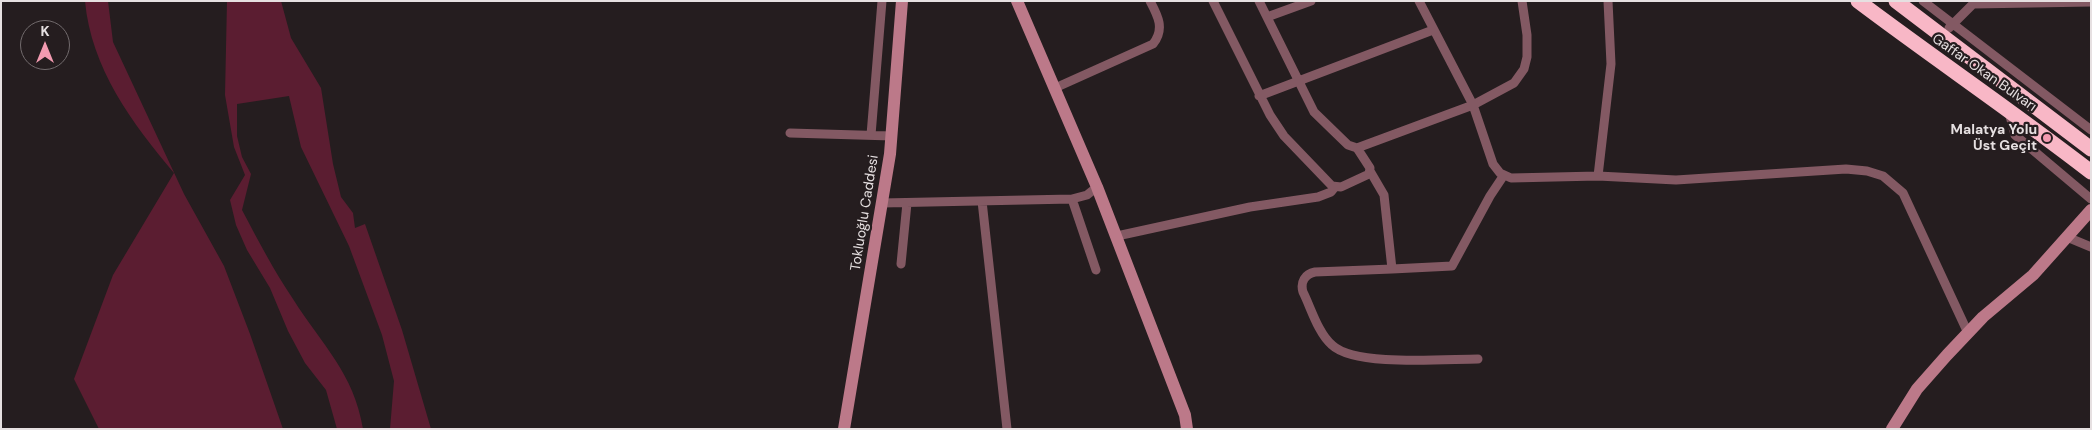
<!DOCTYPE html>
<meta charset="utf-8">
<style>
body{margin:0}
#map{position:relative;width:2092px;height:430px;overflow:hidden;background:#251d1f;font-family:"DM Sans",sans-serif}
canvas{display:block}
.frame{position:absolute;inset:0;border:2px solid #e6e0e1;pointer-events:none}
.north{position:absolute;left:20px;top:20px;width:50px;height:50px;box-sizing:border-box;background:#251d1f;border:1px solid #726b6d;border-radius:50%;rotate:0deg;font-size:14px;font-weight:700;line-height:20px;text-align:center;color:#e6e0e1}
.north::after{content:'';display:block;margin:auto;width:18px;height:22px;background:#f29ab0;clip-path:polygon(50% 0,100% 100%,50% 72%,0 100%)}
</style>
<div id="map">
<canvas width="2092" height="430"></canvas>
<div class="frame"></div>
<div class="north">K</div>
</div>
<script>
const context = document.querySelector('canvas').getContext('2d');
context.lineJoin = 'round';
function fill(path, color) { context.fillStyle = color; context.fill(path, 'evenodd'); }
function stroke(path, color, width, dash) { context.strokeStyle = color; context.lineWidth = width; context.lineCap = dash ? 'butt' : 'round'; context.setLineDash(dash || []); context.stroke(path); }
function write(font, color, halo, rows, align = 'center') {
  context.font = font + ' "DM Sans",sans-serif'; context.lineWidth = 4.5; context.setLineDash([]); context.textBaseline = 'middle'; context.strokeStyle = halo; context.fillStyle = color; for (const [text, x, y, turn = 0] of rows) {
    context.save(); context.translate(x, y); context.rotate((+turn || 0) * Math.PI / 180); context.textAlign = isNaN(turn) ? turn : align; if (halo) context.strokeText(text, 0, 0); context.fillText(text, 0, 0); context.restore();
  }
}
fill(new Path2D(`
 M85 1H108L113 42 184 194 224 266 250 334 283 429H99L74 379 113 275 174 173C132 123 91 68 85 1Z
 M227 1H281L291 38 321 88 333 164 341 197 353 213 355 228 365 224 402 330 431 429H390L394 381 382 335 349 246 301 147 289 96 237 104V136L242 157 251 174 242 210C258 240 274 271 293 299 322 345 354 373 363 429H337L326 390 305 363 288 331 270 288 247 250 236 225 230 200 245 175 234 147 225 95Z`), '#5b1d31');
stroke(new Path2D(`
 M1213 1 1270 115 1284 136 1332 186 1341 187 1369 174 1370 168 1357 148
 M1259 1 1314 112 1348 145 1357 148 1473 105 1514 83 1524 69 1527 57V35L1522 1
 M1419 1 1473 105 1493 164 1500 173 1511 178 1598 176 1676 180 1846 169 1867 171 1883 176 1903 193 1968 333
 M1923 1 2091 130
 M1267 17 1311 1
 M1949 28 1973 4 2091 2
 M1055 88 1153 44C1165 29 1158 16 1150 1
 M1259 96 1433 30
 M2009 112 2015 135 2091 199
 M790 133 892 136
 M871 135 882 1
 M1370 171 1384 195 1392 269 1452 266 1490 196 1504 175
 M1598 176 1611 64 1608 1
 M1072 199 1096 270
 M982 201 1007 429
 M882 203 1072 199 1087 195 1097 187
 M1117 236 1250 207 1318 197 1331 192 1335 187
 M2067 237 2091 247
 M901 264 907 203
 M1392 269 1315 272C1305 274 1300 282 1303 292 1311 308 1318 333 1332 345 1355 367 1445 359 1478 359`), '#835963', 9);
stroke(new Path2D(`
 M1017 1 1097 187 1185 415 1187 429
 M844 429 890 154 902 1
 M1892 429 1917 389 1947 355 1983 317 2033 275 2091 210`), '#bc7989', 12);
stroke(new Path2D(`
 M1858 1C1935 59 2015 113 2091 172
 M1896 1 2091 149`), '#f8b7c6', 15);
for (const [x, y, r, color] of [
 [2047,138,5,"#f29ab0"]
]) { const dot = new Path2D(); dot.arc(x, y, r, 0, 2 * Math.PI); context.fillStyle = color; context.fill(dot); stroke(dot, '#251d1f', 2); }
write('14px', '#e6e0e1', '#251d1f', [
 ["Gaffar Okan Bulvarı",1984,73,35],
 ["Tokluoğlu Caddesi",865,213,-81]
]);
write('bold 14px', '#e6e0e1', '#251d1f', [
 ["Malatya Yolu",2037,130],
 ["Üst Geçit",2037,146]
], 'right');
</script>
